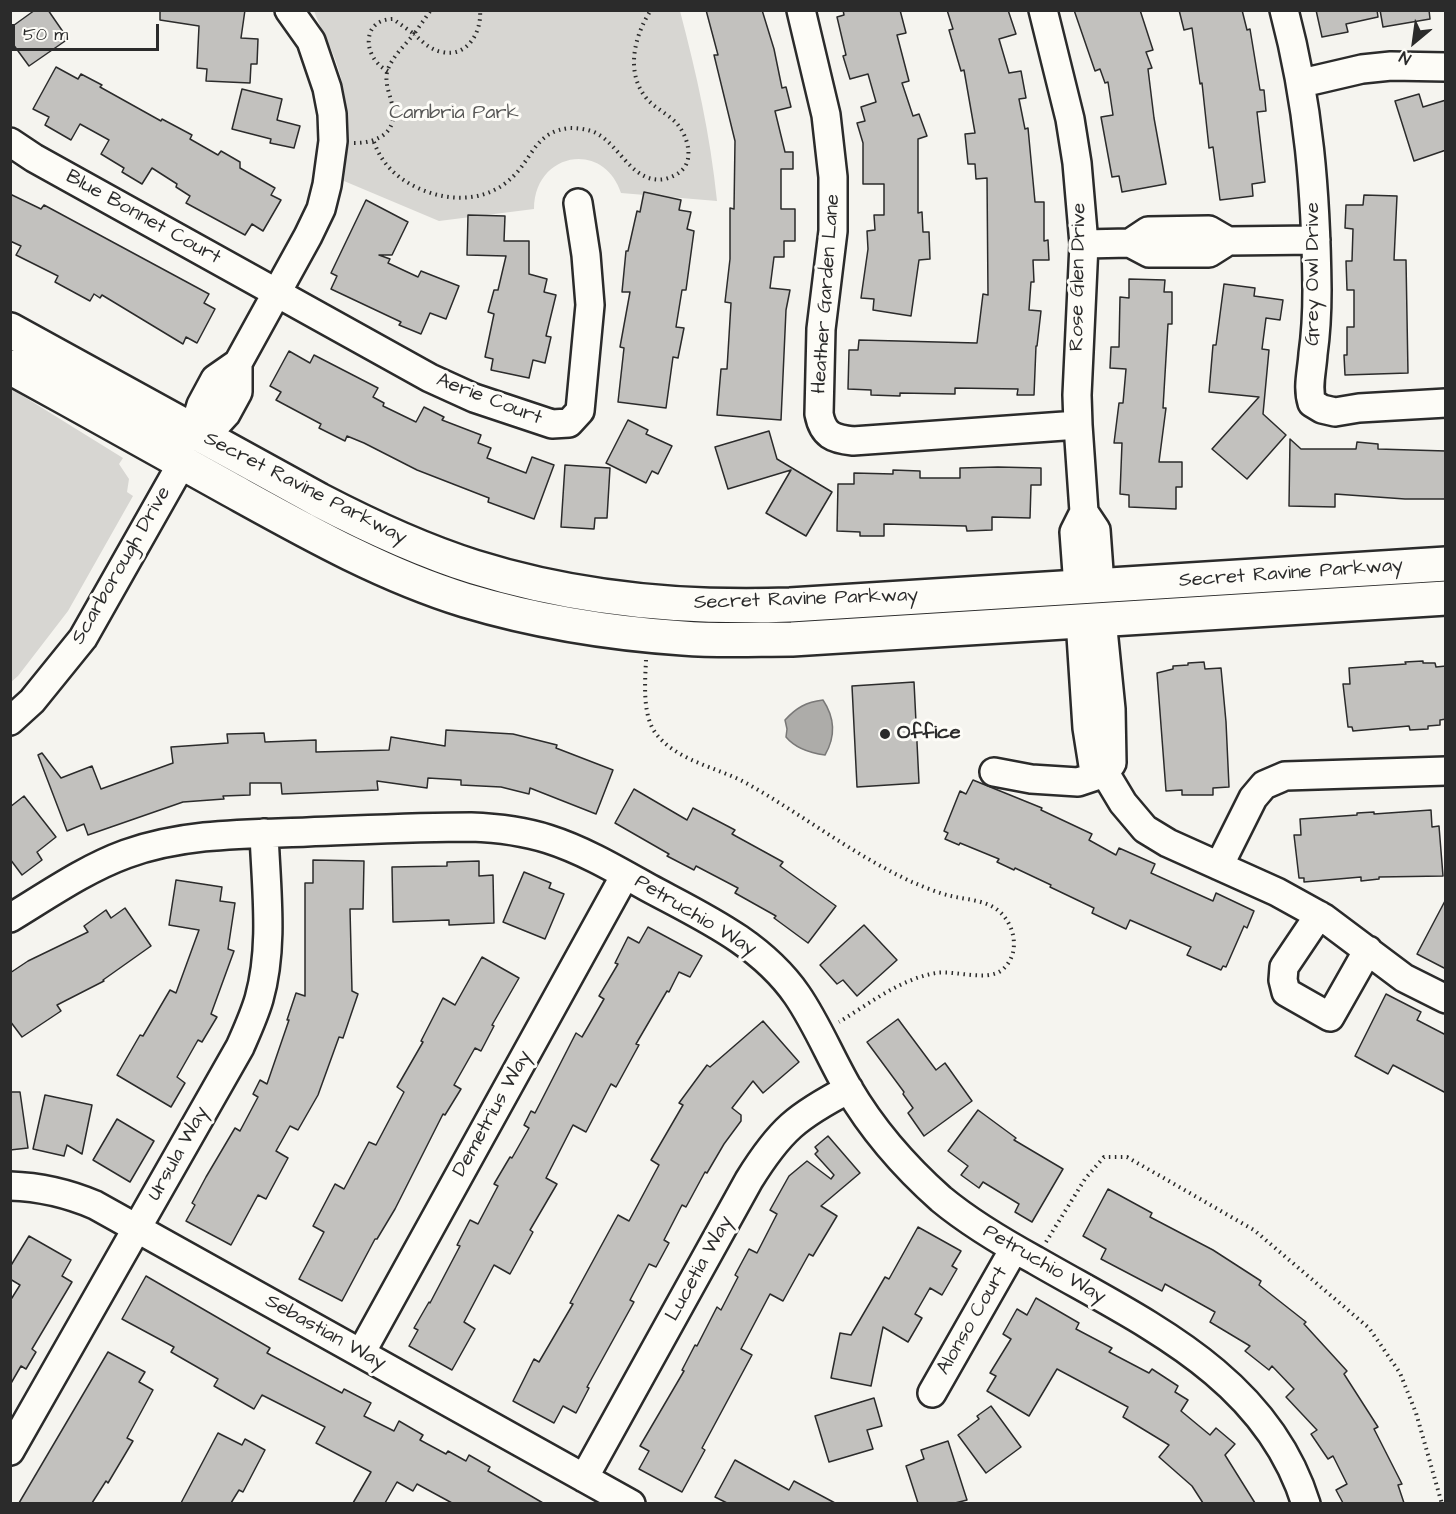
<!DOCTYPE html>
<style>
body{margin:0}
#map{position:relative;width:1456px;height:1514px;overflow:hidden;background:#f5f4ef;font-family:"Architects Daughter",sans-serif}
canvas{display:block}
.frame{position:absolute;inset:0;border:12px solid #2b2b2b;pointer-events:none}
.north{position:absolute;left:1384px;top:12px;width:60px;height:60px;-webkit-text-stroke:4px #fdfcf7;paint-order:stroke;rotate:209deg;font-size:16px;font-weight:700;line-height:24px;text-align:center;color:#2b2b2b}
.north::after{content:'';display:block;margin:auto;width:21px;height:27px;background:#2b2b2b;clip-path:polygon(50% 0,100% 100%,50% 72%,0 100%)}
.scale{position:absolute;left:12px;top:24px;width:147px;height:27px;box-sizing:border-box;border:3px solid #2b2b2b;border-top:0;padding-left:8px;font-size:18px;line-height:21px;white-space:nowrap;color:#2b2b2b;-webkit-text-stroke:4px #fdfcf7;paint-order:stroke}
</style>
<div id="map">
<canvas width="1456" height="1514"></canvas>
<div class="frame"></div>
<div class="north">N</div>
<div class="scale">50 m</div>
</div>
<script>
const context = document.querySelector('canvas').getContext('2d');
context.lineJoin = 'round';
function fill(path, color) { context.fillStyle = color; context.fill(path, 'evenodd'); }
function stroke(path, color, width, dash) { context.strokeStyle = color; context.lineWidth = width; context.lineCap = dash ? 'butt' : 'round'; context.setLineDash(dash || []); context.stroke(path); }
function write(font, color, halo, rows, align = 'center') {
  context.font = font + ' "Architects Daughter",sans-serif'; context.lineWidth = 6; context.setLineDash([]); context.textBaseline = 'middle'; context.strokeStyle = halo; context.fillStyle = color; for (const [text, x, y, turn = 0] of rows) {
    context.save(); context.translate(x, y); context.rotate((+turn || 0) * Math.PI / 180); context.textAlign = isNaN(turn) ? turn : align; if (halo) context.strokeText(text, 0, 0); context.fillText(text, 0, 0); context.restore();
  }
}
fill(new Path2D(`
 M314 11H680C697 76 710 133 717 201L621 193C603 139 534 153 534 209L439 221 344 181C349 141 350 100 336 62 330 44 320 28 314 11Z
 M10 388 123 458 119 464 129 479 127 492 133 496 68 611 18 676 11 682Z`), '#d7d6d2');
const water = new Path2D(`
 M823 700C835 718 836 736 825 755 810 753 796 749 786 737L787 729 785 720C796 708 806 702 823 700Z`);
fill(water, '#adaca9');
stroke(water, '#797877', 1.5);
const building = new Path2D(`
 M35 10H48L68 39 29 66 10 40V28Z
 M160 10H245L241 38 258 39 257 64H251L250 83 206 81 207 69 197 68 199 26 160 20Z
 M706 10H762L774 49 782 88 786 87 791 107 775 111 785 152H793V169H781V209H795V241H784V257H774L770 288 790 290 786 310 781 420 717 415 721 369H727L731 303 725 302 730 259V208L734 209 735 141 714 55H718Z
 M843 10H900L906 33 897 35 909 81 902 83 913 116 919 114 927 136 918 139V213L922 212 923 232H929L930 259 919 260 911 316 873 310 874 299 861 298 868 249 867 231 875 230 874 215H884V184H863V143L857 123 865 121 861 107 876 102 868 74 850 79 843 56 846 55 837 17 844 15Z
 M947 10H1008L1016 34 999 39 1009 73 1021 71 1026 98 1019 99 1025 129 1028 128 1035 202H1044V241L1048 240 1049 260H1033L1034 282H1031L1029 310 1041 311 1037 346H1036L1034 395H1017L1018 389 955 388V394L900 393V396L871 395V390L848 389 849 350H858L859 340 977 343 983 294 988 295 987 178 976 179 975 164H968L965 134 975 133 964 70 961 71 949 30 953 29Z
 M1074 10H1140L1153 50 1146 52 1152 68 1148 69 1154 118 1166 184 1122 192 1119 176 1112 177 1101 117 1113 115 1108 82 1105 83 1100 69 1095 71Z
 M1179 10H1242L1247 30 1250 29 1260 90H1264L1266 111 1257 112 1265 182 1252 184 1253 196 1220 200 1213 147 1209 148 1202 83 1200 84 1192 28 1184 30Z
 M1316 10H1377L1378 17 1346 24 1348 32 1322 37Z
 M1380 10H1429L1430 19 1383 27Z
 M56 67 78 79 81 74 102 85 100 87 161 121 162 119 192 135 190 139 218 155 221 151 240 162V168L275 188 271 195 281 200 263 231 252 224 245 235 186 203 190 196 176 187 177 184 152 168 142 184 122 172 124 168 101 154 109 140 80 124 71 140 45 125 49 117 33 109Z
 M242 89 282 99 277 120 300 126 294 148 270 143 271 139 232 129Z
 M1419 94 1423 107 1446 100V150L1414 161 1395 101Z
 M644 192 681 200 679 210 691 212 687 229 694 231 686 290H682L676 327 684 328 678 358 673 357 666 408 618 402 624 348 620 347 630 292H622L626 251H628L637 211 640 212Z
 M10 194 41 209 44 205 209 294 204 303 215 309 197 343 186 337 183 344 102 295 100 298 94 294 90 301 55 282 58 276 16 255 21 246 10 241Z
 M1364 195 1397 196 1394 260H1406L1408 373 1345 375 1344 355H1347V327H1354V290H1347L1346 261H1352L1353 229 1345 228 1346 205H1363Z
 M366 200 408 222 392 255H379L390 259 388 263 418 277 421 271 459 286 446 319 430 313 421 334 399 325 401 322 331 289 337 276 331 273Z
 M468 215 505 216 504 241H529V274L547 279 544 292 556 295 546 336 551 337 545 363 533 360 529 378 491 370 493 359 485 357 494 314 488 312 494 290H498L506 256 467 255Z
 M1129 279 1165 280 1164 292H1172V324H1168L1163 408H1166L1159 462H1182V487H1176V509L1129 507V495L1120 494 1122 443H1114L1119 403H1123L1126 369 1110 368 1111 347H1119L1120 297 1129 298Z
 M1224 284 1255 288 1254 296 1283 300 1280 320 1266 318 1262 349 1269 350 1263 414 1286 435 1247 479 1212 449 1259 397 1209 392 1213 345H1216Z
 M289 351 310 363 314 355 378 388 373 397 384 403 383 406 416 422 424 407 444 417 442 420 481 435 478 443 491 448 487 458 526 473 532 457 554 465 534 519 488 502 489 498 417 470 364 443 347 436 345 441 319 428 321 424 276 400 281 392 270 386Z
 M628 420 648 430 646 434 672 446 658 474 652 471 646 483 606 463Z
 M769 431 777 459 832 492 806 536 766 513 791 470 728 489 715 447Z
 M1290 439 1301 449H1356L1357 442 1378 444V449L1446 451V499H1405L1335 494V507L1289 506Z
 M565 465 610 468 607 518H595L594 529 561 527Z
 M998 467 1041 468V485H1031L1030 518 992 517V530L967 531 966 526 884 524V536H860V532L837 531 838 484H854V473L893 474V470L920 471V478H960V468Z
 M1423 661V663H1435L1436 667 1446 666V719L1440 720V725L1428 726V729L1410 730 1409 726 1353 731 1352 727H1348L1343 684H1350L1349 668 1406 664 1405 662Z
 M1204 662 1205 669 1221 668 1226 722 1229 787 1213 788V795H1182V790L1166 791 1157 673 1173 669V666L1188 665V663Z
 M914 682 919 783 857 787 852 686Z
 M446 730 513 734 557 745 556 748 613 770 596 814 530 788 529 794 501 787 461 785V780L428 778 427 788 377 781 378 790 282 794 281 783H250V795L223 796 224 799 183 802 88 835 84 824 67 831 38 755 42 753 61 778 92 766 101 789 173 763 171 747 228 743 227 734 264 733 265 742 316 740V752L389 750 391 737 445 746Z
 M973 780 1042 808 1041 810 1092 834 1089 840 1116 855 1119 848 1155 864 1151 873 1213 901 1216 893 1254 911 1247 928 1244 926 1226 967 1223 966 1221 970 1187 955 1191 947 1130 920 1126 929 1092 913 1094 908 1050 887 1051 885 1015 868 1014 870 997 862 999 859 960 843 959 845 945 839 948 833 944 831 960 791 966 794Z
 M634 789 687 820 693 808 735 830 732 834 783 862 780 866 836 906 808 943 774 918 776 916 735 893 738 888 696 866 694 870 667 856 669 854 615 823Z
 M24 796 56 837 37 852 42 860 22 875 10 859V807Z
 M1431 810 1432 827 1439 826 1443 876 1379 877V879L1361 881V877L1304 882V878H1299L1294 835H1301L1300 819 1357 815V813L1374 812V814Z
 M313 860 364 861 363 909H350L352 991 358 994 343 1038 339 1037 318 1095 298 1130 290 1126 276 1151 288 1158 266 1199 258 1195 231 1245 186 1221 195 1205 192 1203 206 1177 235 1128 240 1131 258 1097 253 1094 260 1080 267 1084 289 1020H287L296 993 305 996V883H313Z
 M479 861V876L493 875 494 923 449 925V920L393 922 392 867 447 866V862Z
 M524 872 551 883 549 888 564 894 545 939 503 922Z
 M176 880 222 887 220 901 235 903 228 949 234 951 211 1014 217 1017 202 1042 198 1040 177 1077 185 1083 171 1107 117 1075 140 1035 143 1036 170 990 176 993 199 930 169 925Z
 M1446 899V969L1417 954Z
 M125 908 151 946 103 980 104 981 57 1005 61 1011 22 1037 10 1021V973L28 961 88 932 84 926 106 910 111 918Z
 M864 925 897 960 857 996 843 980 837 984 820 965Z
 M648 927 702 956 690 977 679 972 669 992 667 991 636 1044 639 1045 616 1087 611 1084 586 1132 573 1125 546 1178 557 1184 530 1230 533 1232 510 1274 494 1265 464 1322 475 1329 452 1370 409 1346 418 1330 414 1328 429 1302 430 1303 460 1246 457 1245 470 1220 478 1224 498 1186 494 1184 510 1157 512 1158 529 1128 524 1125 531 1111 535 1113 576 1033 582 1037 604 999 599 996 618 964 615 963 628 937 639 943Z
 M482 957 519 978 492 1025 494 1026 481 1051 475 1048 454 1085 461 1089 445 1115 443 1114 395 1209 377 1239H375L342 1301 299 1279 324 1232 313 1226 335 1184 344 1189 369 1142 376 1145 404 1092 397 1087 423 1042 421 1041 443 998 455 1005Z
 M1386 994 1421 1012 1417 1020 1446 1035V1093L1393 1065 1388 1074 1355 1056Z
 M898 1019 936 1070 945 1063 972 1101 924 1136 908 1113 913 1108 903 1094 904 1092 867 1042Z
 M763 1021 799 1062 763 1093 753 1081 732 1108 741 1115V1121L724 1144 707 1173 705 1172 686 1207 682 1205 664 1240 669 1243 656 1267 649 1264 630 1300 634 1302 587 1387 589 1388 576 1413 563 1406 554 1423 513 1401 534 1359 539 1362 573 1304 570 1303 618 1215 629 1221 659 1165 651 1160 683 1105 679 1103 707 1065 710 1067Z
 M10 1092H20L28 1148 10 1150Z
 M45 1095 92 1105 82 1154 67 1145 64 1156 33 1149Z
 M978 1110 1016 1138 1014 1140 1063 1169 1032 1222 1015 1212 1019 1204 983 1182 979 1188 961 1175 968 1166 948 1151Z
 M117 1119 154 1141 130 1182 93 1160Z
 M828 1136 860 1173 821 1206 837 1216 813 1256 809 1254 783 1301 770 1294 741 1349 752 1355 702 1448 705 1450 682 1492 639 1469 649 1451 640 1446 684 1371 682 1370 695 1345 697 1346 717 1307 721 1310 738 1277 735 1275 749 1249 757 1253 777 1214 770 1210 789 1176 807 1161 831 1179 834 1175 815 1154 818 1151 815 1147Z
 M1108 1189 1152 1213 1150 1217 1213 1250 1261 1281 1259 1285 1306 1322 1304 1324 1347 1371 1344 1374 1378 1427 1374 1429 1402 1484 1398 1485 1404 1503H1343L1336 1490 1347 1484 1333 1456 1328 1459 1311 1434 1317 1430 1286 1397 1294 1389 1272 1366 1269 1370 1245 1351 1250 1346 1210 1322 1215 1312 1165 1284 1162 1291 1101 1259 1106 1249 1083 1236Z
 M918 1227 961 1251 952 1266 957 1269 942 1295 930 1288 915 1314 922 1318 908 1342 883 1327 871 1386 831 1378 840 1333 851 1335 885 1277 889 1279Z
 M29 1236 71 1260 62 1276 72 1282 32 1349 36 1352 26 1369 21 1366 10 1385V1301L20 1285 10 1279V1267Z
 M146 1276 270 1348 267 1353 342 1393 344 1389 371 1403 364 1416 394 1431 399 1421 423 1435 420 1440 446 1454 448 1451 466 1461 469 1455 490 1467 488 1471 543 1503H452L417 1484 413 1491 397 1482 385 1503H353L371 1472 316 1443 325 1427 262 1395 254 1409 214 1386 218 1379 171 1352 174 1347 122 1319Z
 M1036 1298 1079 1323 1076 1329 1112 1348 1109 1352 1149 1373 1152 1369 1178 1386 1175 1392 1188 1400 1181 1411 1210 1435 1216 1428 1235 1444 1225 1455 1255 1503H1203L1192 1486 1159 1457 1169 1445 1123 1417 1128 1407 1057 1369 1029 1416 987 1391 996 1376 990 1373 1011 1339 1003 1334 1017 1309 1027 1315Z
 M108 1352 145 1372 139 1382 153 1390 127 1438 133 1441 108 1483 106 1481 92 1503H19Z
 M874 1398 882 1426 867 1430 873 1449 829 1462 815 1416Z
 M991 1406 1021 1447 986 1473 958 1435 979 1419 977 1416Z
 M218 1433 242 1445 245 1439 265 1450 243 1492 239 1490 231 1503H181Z
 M948 1441 967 1500 955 1503H918L906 1466 924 1459 921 1450Z
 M735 1460 789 1490 794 1481 835 1503H727L715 1497Z`);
fill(building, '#c2c1be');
stroke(building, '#2b2b2b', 1.5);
const minor = new Path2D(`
 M801 10 826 115 833 177V231L821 329 819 414C823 435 833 439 853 441L1078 425
 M1043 10 1070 119 1077 163 1084 244 1077 395 1078 425 1084 512 1096 530 1100 585
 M1284 10C1309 104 1316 194 1317 290 1317 311 1316 333 1313 354 1312 371 1307 387 1312 403L1322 409 1335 412 1359 408 1446 403
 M1302 83 1362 69 1391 66 1446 67
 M10 142 34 158 430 378 474 398 552 424 569 423 580 411 590 305 586 255 578 203
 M1130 243 1149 253H1209L1228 241
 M1084 244 1130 243 1148 231 1209 230 1228 241 1316 240
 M193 431 201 405 215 379 238 363 308 236 321 209 327 185 333 141 332 114 327 88 311 41 289 10
 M205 437 226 414 238 392V363
 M1078 587 1074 532 1084 512
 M1080 620 1087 728 1093 766 1105 773 1123 803 1145 829 1168 843 1277 892 1324 918 1404 978 1446 999
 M10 721 32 701 83 638 182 463
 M994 772 1031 779 1078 782 1105 773 1112 763 1111 709 1102 619
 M1219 866 1253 798 1264 785 1285 776 1446 771
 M1319 915 1284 967 1283 980 1286 992 1330 1017 1368 950
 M10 918C48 895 85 869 126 854 184 833 246 834 307 832 362 830 416 827 471 827 498 828 523 831 548 839 583 850 617 870 649 888 703 917 761 943 797 995 817 1024 830 1057 848 1088 872 1129 905 1167 941 1199 970 1223 1002 1242 1035 1260 1142 1322 1266 1375 1306 1504
 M10 1186C41 1187 67 1193 95 1205L631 1504
 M361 1353 625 875
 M932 1393 1014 1249
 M10 1451 240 1047C247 1031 254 1016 259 999 274 946 266 888 264 833
 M584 1478 749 1180C780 1130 797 1116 849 1089`);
const major = new Path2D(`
 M10 330 319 500C369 526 420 550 474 567 576 599 683 609 790 605L1446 564
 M10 367C83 407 156 448 228 488 304 530 381 574 465 600 535 621 610 633 683 638 719 641 756 639 792 639L1446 598`);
stroke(minor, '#2b2b2b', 32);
stroke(major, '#2b2b2b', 38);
stroke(new Path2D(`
 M388 71C362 58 361 19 393 19L414 34 431 10
 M374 142C382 165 398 179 420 189 455 204 494 201 519 170 535 150 539 132 569 128 578 128 588 129 596 133 620 145 633 185 665 179 672 177 679 174 684 168 693 156 687 136 678 125 670 115 656 109 647 99 625 73 634 36 651 10
 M354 143C378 143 399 132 392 104 389 92 385 84 387 72 391 58 405 45 414 34 422 41 430 50 442 52 467 58 482 32 480 10
 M646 660C645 683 642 717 657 735 679 762 720 768 748 784 804 816 854 855 912 882 924 887 938 893 951 896 968 900 988 900 1001 913 1016 928 1020 955 1002 970 987 982 955 970 936 973 900 979 869 1004 839 1022
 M1046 1242 1085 1179 1104 1157H1127L1254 1230 1369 1328 1400 1373 1416 1413 1442 1504`), '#2b2b2b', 4, [1.5, 4.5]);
stroke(minor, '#fdfcf7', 27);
stroke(major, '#fdfcf7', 33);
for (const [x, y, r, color] of [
 [885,734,6,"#2b2b2b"]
]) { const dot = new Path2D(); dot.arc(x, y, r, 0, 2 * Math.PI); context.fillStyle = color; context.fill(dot); stroke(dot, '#fdfcf7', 2); }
write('20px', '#565655', '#fdfcf7', [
 ["Cambria Park",454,114]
]);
write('20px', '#2b2b2b', '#fdfcf7', [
 ["Blue Bonnet Court",143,218,29],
 ["Grey Owl Drive",1314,274,-90],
 ["Rose Glen Drive",1079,277,-89],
 ["Heather Garden Lane",827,294,-86],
 ["Aerie Court",489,400,21],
 ["Secret Ravine Parkway",305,489,27],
 ["Scarborough Drive",122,566,-60],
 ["Secret Ravine Parkway",1291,574,-4],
 ["Secret Ravine Parkway",806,600,-2],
 ["Petruchio Way",695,916,31],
 ["Demetrius Way",493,1114,-61],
 ["Ursula Way",179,1154,-61],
 ["Petruchio Way",1044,1265,30],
 ["Lucetia Way",700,1269,-61],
 ["Alonso Court",973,1321,-60],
 ["Sebastian Way",325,1333,29]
]);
write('bold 20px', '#2b2b2b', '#fdfcf7', [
 ["Office",897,734]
], 'left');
</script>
